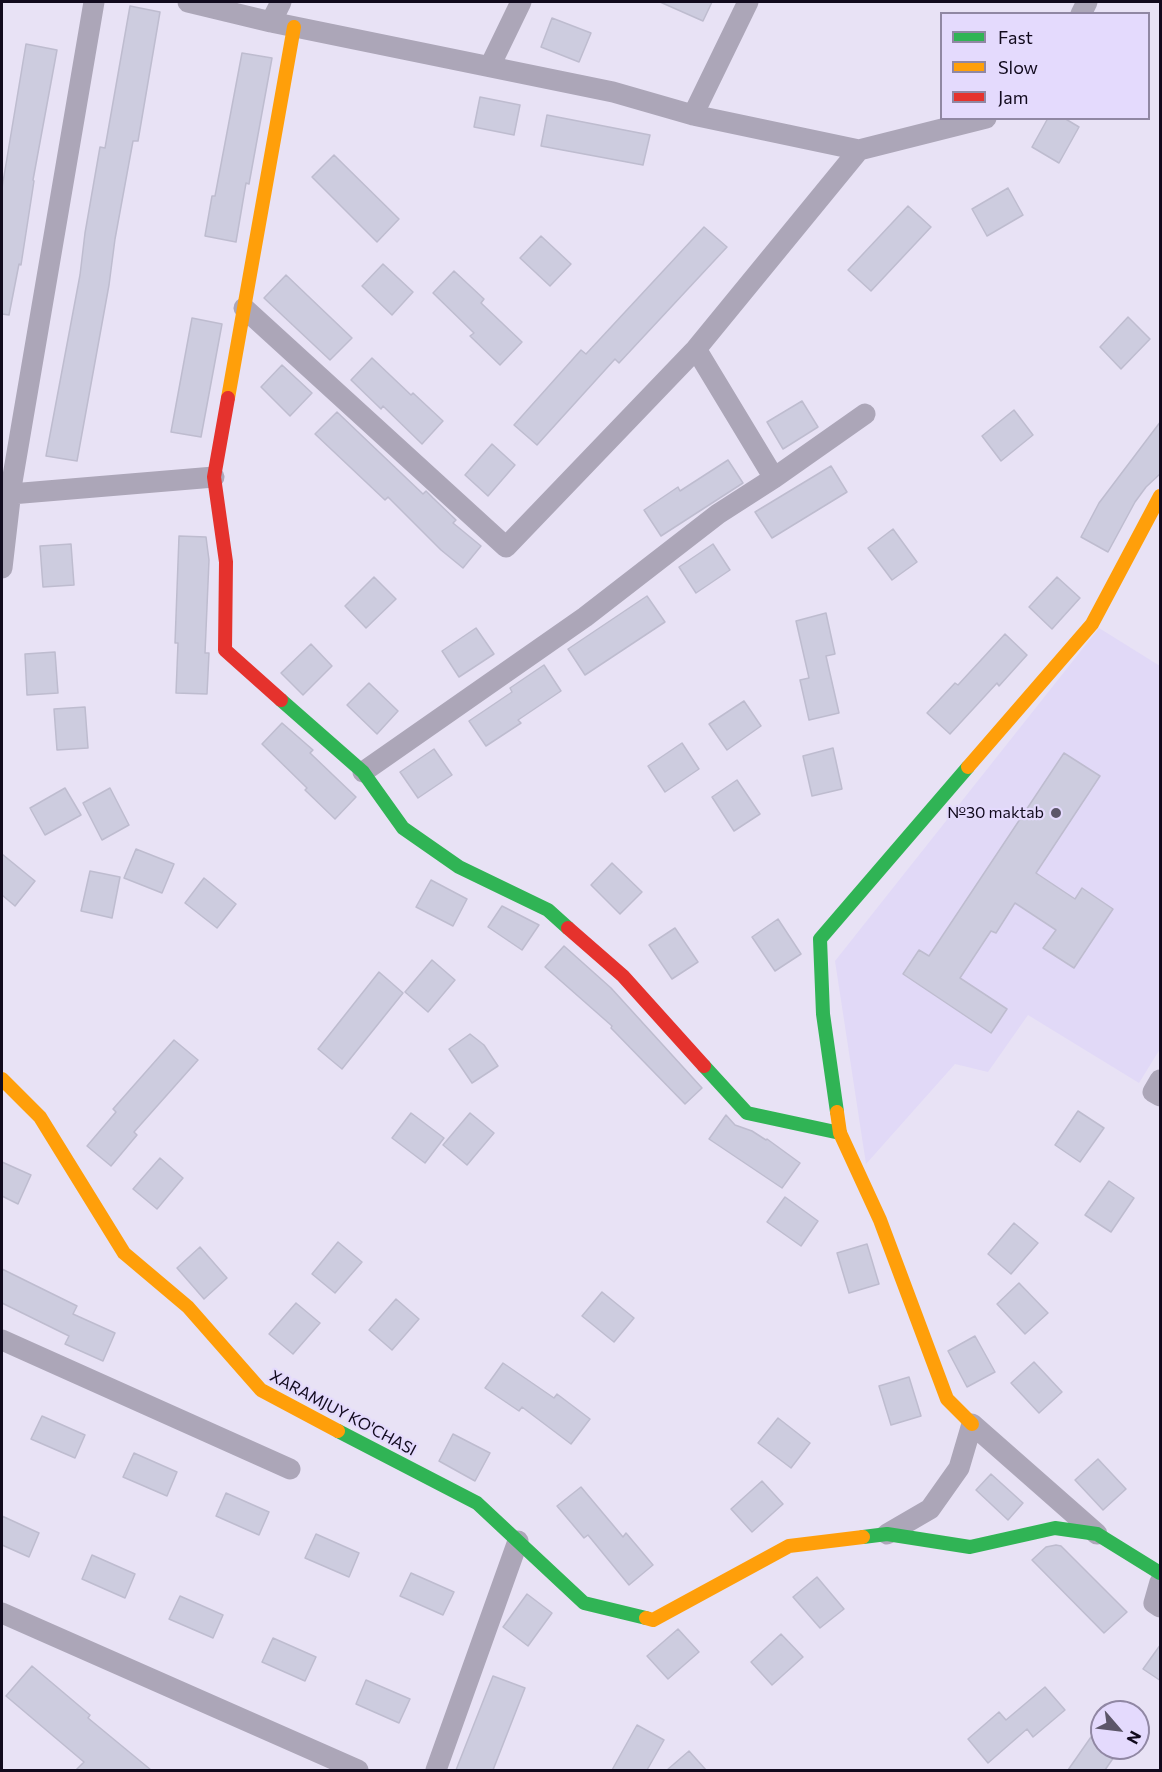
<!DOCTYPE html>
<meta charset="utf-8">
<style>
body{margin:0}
#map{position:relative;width:1162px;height:1772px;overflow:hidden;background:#e8e2f5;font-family:Commissioner,sans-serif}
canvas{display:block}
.frame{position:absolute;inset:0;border:3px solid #110a1d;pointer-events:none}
.legend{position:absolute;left:940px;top:12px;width:210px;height:108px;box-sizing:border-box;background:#e4dafd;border:2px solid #9087a3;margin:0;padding:8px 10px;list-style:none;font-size:18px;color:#110a1d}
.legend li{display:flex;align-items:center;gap:12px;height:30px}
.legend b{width:30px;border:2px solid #9087a3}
.north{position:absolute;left:1090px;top:1700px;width:60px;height:60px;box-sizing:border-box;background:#e4dafd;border:2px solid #9087a3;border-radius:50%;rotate:118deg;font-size:16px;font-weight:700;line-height:24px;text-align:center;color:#110a1d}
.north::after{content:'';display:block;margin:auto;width:21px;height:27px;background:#5c5669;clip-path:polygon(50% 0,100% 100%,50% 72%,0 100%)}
</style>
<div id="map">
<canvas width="1162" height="1772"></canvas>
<div class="frame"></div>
<ul class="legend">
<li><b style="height:8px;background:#30b455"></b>Fast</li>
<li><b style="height:8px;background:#ff9f0a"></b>Slow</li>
<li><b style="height:8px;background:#e5322d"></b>Jam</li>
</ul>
<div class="north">N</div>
</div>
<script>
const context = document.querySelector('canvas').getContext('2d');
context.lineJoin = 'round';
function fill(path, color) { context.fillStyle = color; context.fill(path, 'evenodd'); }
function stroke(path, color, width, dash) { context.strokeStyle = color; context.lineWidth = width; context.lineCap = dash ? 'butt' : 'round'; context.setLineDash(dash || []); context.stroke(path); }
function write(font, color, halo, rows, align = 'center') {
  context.font = font + ' Commissioner,sans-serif'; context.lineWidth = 4.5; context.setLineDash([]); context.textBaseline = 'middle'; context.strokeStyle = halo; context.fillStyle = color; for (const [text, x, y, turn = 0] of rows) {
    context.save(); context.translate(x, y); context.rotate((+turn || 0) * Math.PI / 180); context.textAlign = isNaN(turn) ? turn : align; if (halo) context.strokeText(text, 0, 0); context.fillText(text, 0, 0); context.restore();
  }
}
fill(new Path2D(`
 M1099 628 1160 666V1049L1139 1083 1028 1015 988 1072 955 1064 866 1164 835 961Z`), '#e1d9f7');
const building = new Path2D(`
 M660 2H712L703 21Z
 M130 6 160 12 138 141H133L115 239 109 285 77 461 46 456 80 275 85 233 100 147 105 148Z
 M552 18 591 33 579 62 541 47Z
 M26 44 57 50 33 180 34 181 21 265 19 264 9 315 2 314V188Z
 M242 53 272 58 249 184 246 183 236 242 205 236 212 196H215Z
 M480 97 520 105 514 135 474 127Z
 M547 115 650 135 643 165 541 146Z
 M1048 118H1064L1079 127 1059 163 1032 147Z
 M334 155 399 219 377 242 312 177Z
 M1008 188 1023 215 987 236 972 209Z
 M908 206 931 227 871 291 848 270Z
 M704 227 727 247 619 363 615 359 537 445 514 425 581 350 586 354Z
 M541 236 571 264 550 286 520 258Z
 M383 264 413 292 392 315 362 286Z
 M454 271 484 299 481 303 522 342 500 365 470 336 474 333 433 293Z
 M286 275 352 338 330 360 264 298Z
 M1128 317 1150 339 1121 369 1100 347Z
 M192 318 222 324 201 437 171 432Z
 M372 358 411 395 413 393 443 421 422 444 383 406 381 409 351 380Z
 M282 365 312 393 290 416 261 387Z
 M802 401 818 427 783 449 767 422Z
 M1014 410 1033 435 1001 461 982 436Z
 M337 412 423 494 426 491 433 498 456 520 453 523 481 546 463 568 441 550 388 497 385 500 315 434Z
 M1161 421V473L1146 487 1135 502 1108 552 1081 537 1099 503Z
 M492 444 515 465 488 496 465 475Z
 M728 460 743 483 661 536 644 510 678 487 680 491Z
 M831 466 847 492 772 538 755 512Z
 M893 529 917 562 892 580 868 548Z
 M179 536 206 537 209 560 205 653H209L207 694 176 693 178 643H175Z
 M71 544 74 585 43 587 40 546Z
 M713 544 730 570 696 593 679 567Z
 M374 577 396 599 366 628 345 606Z
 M1057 577 1080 598 1052 629 1029 607Z
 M647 596 665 622 585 675 568 649Z
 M826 613 835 654 826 656 839 713 809 720 800 680 809 678 796 621Z
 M476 628 494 654 459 677 442 651Z
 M1005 634 1027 655 999 686 997 683 950 734 927 713 955 683 958 685Z
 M311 644 332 666 303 695 281 673Z
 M55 652 58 693 27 695 25 654Z
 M544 665 561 691 518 720 521 723 486 746 469 721 512 692 510 688Z
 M369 683 398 711 377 734 347 705Z
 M744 701 761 726 727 750 709 724Z
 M85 707 88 748 57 750 54 709Z
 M282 723 313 750 310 753 356 797 335 819 305 790 307 788 262 744Z
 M682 743 699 769 665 792 648 766Z
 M833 748 842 789 812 796 803 756Z
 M434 749 452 775 418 798 400 772Z
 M1064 753 1100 776 1036 873 1075 899 1082 888 1113 909 1074 968 1043 948 1056 930 1015 903 996 933 991 931 960 978 1007 1009 991 1033 903 974 919 950 929 956Z
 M737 780 760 814 734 831 712 797Z
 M65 788 81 815 45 835 30 808Z
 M110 788 129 825 102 840 83 803Z
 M136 849 174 864 162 893 124 878Z
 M2 854 35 881 15 906 2 895Z
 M612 863 642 892 620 914 591 885Z
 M90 871 120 877 112 918 81 911Z
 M204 878 236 904 217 928 185 903Z
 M431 880 467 899 453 926 416 907Z
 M502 906 539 925 522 950 488 927Z
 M778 919 801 954 775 971 752 937Z
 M675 928 698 962 672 979 649 945Z
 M564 946 611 988 702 1088 685 1104 611 1028 612 1026 545 967Z
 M432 960 455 980 428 1012 405 992Z
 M379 972 403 993 342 1069 318 1049Z
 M470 1034 484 1045 498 1066 472 1083 449 1049Z
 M174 1040 198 1060 134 1132 137 1135 111 1166 87 1146 116 1112 113 1109Z
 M1078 1111 1104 1128 1080 1162 1055 1145Z
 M411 1113 444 1138 425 1163 392 1138Z
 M470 1113 494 1133 467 1165 443 1145Z
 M726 1115 735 1125 752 1131 766 1140 767 1139 800 1163 782 1188 709 1139Z
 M160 1158 183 1178 157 1209 133 1189Z
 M2 1162 31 1175 18 1204 2 1196Z
 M1109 1181 1134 1198 1111 1232 1085 1215Z
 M785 1197 818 1221 801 1246 767 1222Z
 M1014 1223 1038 1243 1011 1274 988 1254Z
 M338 1242 362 1262 335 1293 312 1274Z
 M867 1244 879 1284 849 1293 837 1253Z
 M200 1247 227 1278 204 1299 177 1268Z
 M2 1269 77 1306 73 1314 115 1333 103 1361 65 1344 69 1336 2 1303Z
 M1019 1283 1048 1313 1025 1334 997 1304Z
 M602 1292 634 1318 614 1342 582 1316Z
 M396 1299 419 1319 392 1350 369 1330Z
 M296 1303 320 1323 293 1354 269 1334Z
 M975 1336 995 1372 967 1387 948 1351Z
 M1034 1362 1062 1392 1039 1413 1011 1383Z
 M503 1363 554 1398 557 1394 590 1419 571 1444 522 1407 519 1411 485 1388Z
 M909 1377 921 1416 891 1425 879 1386Z
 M42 1416 85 1435 75 1458 31 1439Z
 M778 1418 810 1443 791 1468 758 1443Z
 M453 1434 490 1453 475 1481 439 1461Z
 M134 1453 177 1472 167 1496 123 1477Z
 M1098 1459 1126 1489 1103 1510 1075 1480Z
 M991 1474 1023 1503 1008 1520 976 1490Z
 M762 1481 783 1504 752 1532 731 1509Z
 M581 1487 623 1537 626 1533 653 1565 629 1585 588 1535 584 1538 557 1506Z
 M226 1493 269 1512 259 1535 216 1516Z
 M2 1516 39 1533 29 1557 2 1545Z
 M316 1534 359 1553 349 1577 305 1558Z
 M1056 1545 1061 1546 1127 1612 1104 1633 1032 1560 1046 1547Z
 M92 1555 135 1574 125 1598 82 1579Z
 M411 1573 454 1592 443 1615 400 1596Z
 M817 1577 844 1609 820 1628 793 1597Z
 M527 1594 552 1613 528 1646 503 1627Z
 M180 1596 223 1615 213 1638 169 1619Z
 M678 1629 699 1652 668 1679 647 1656Z
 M781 1634 803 1657 772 1685 751 1662Z
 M273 1638 316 1657 305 1681 262 1662Z
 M1161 1644V1681L1143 1669Z
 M32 1666 90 1715 88 1718 151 1770H76L84 1762 6 1696Z
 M493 1676 525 1688 493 1770H456Z
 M366 1680 410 1699 399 1723 356 1704Z
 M1045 1687 1065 1710 1033 1737 1027 1729 988 1763 968 1739 999 1712 1006 1720Z
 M637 1725 664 1740 647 1770H612Z
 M1091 1737 1102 1744V1748H1107L1116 1754 1105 1770H1068Z
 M689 1751 706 1770H667Z`);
fill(building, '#cdccdf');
stroke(building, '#bebccf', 1.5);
stroke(new Path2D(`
 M188 2 271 22 613 92 693 115 859 150 986 118
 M1081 14 1087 2
 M271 22 281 2
 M490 66 521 2
 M693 115 748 2
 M244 308 506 547 696 349 859 150
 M696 349 774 478
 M11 494 214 477
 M2 568 12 482 94 2
 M363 772 585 617 718 514 774 478 865 414
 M1160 1080 1153 1092 1160 1096
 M2 1340 290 1469
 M887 1534 930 1509 959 1468 972 1424 1097 1534
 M1160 1582 1154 1603 1160 1607
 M2 1613 358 1770
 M436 1770 518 1541`), '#aca6b8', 21);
stroke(new Path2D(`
 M281 700 363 772 403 828 459 867 548 910 568 928
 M704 1066 747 1113 840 1133
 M837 1112 823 1014 820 939 968 767
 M338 1431 477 1503 584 1603 646 1618
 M863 1537 887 1534 970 1547 1055 1528 1097 1534 1160 1573`), '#30b455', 14);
stroke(new Path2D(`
 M228 398 294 27
 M968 767 1092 624 1160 496
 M2 1079 40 1117 124 1253 188 1307 261 1390 338 1431
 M837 1112 840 1133 880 1220 947 1399 972 1424
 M646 1618 653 1620 789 1546 863 1537`), '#ff9f0a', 14);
stroke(new Path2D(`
 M228 398 214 477 226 562 225 650 281 700
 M568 928 623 976 704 1066`), '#e5322d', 14);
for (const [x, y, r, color] of [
 [1056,813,6,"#5c5669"]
]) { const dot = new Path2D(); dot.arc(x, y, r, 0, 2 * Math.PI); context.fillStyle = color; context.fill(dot); stroke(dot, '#e4dafd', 2); }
write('16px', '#110a1d', '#e4dafd', [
 ["№30 maktab",1044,813]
], 'right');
write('16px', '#110a1d', '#e4dafd', [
 ["XARAMJUY KO'CHASI",343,1413,28]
]);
</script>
